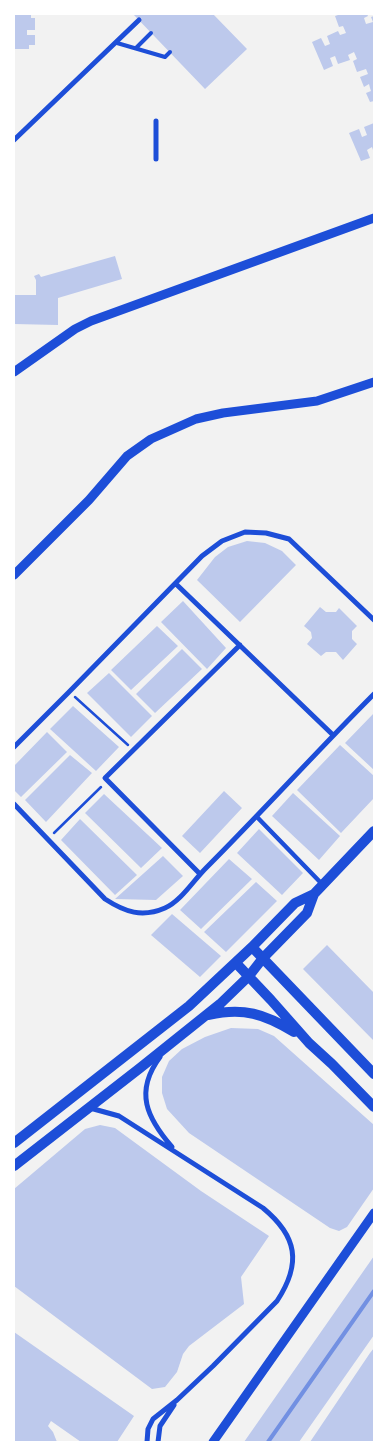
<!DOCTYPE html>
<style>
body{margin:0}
#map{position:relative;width:388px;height:1456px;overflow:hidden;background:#f2f2f2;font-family:Montserrat,sans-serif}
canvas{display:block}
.frame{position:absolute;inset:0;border:15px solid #fff;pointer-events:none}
</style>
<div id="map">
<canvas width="388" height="1456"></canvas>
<div class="frame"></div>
</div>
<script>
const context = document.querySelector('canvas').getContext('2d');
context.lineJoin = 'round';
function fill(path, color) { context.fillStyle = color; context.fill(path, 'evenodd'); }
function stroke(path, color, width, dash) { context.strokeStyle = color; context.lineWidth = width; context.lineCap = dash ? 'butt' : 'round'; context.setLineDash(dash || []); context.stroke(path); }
fill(new Path2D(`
 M14 14H31V18H35V30H27V35H35V45H29V49H14Z
 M133 14H213L247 49 205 89Z
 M341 14H367L368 16 364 18 366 24 373 22 371 17 374 16V101L370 102 366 93 371 91 370 88 369 84 364 87 360 77 368 74 366 69 357 72 353 61 357 59 354 52 348 55 350 60 338 64 335 56 330 58 333 66 324 70 312 42 321 38 325 46 330 44 327 36 338 31 340 35 346 33 343 26 339 27 335 16Z
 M374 123V153L372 147 367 150 370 158 361 161 349 133 359 129 362 137 367 135 364 127Z
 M115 256 122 279 58 298V325L14 324V295H36V280L34 276 39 274 41 277Z
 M247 541 265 543 282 551 296 565 240 622 197 580 215 557 228 547Z
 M183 601 226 648 207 669 161 622Z
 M320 607 326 612H336L339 608 357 626 352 631V639L357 644 343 660 336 652H326L321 656 307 644 312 638 311 632 304 626Z
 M157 626 178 646 131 690 111 670Z
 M182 649 202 669 155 713 136 694Z
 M109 673 152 716 131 737 87 693Z
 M73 706 119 747 96 771 50 729Z
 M374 713V770L345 743Z
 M47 732 67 752 21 797 14 790V766Z
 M340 745 374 776V798L341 833 297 790Z
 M70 755 92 773 46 822 25 800Z
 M224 791 242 808 200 853 182 836Z
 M293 793 340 836 319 860 272 816Z
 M104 794 162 848 141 868 85 813Z
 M80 819 137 875 115 895 61 840Z
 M259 829 303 873 282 895 237 853Z
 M163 856 183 876 156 900 115 899Z
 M229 859 252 879 201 929 180 910Z
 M256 882 277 901 226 952 204 932Z
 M172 914 221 956 200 977 151 935Z
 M327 945 374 993V1041L303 969Z
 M231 1028 258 1029 274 1036 374 1125V1188L347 1227 339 1231 330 1228 189 1133 167 1109 162 1093V1077L169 1061 182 1049 205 1037Z
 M100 1125 115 1128 201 1191 269 1236 241 1277 244 1304 189 1346 183 1354 177 1372 165 1387 152 1389 14 1286V1189L85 1129Z
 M374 1256V1335L299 1442H244Z
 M14 1332 134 1416 117 1442H81L51 1421 48 1426 53 1432 57 1442H14Z
 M374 1348V1442H310L370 1353Z`), '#bdc9ec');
stroke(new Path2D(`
 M75 697 128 745
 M54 833 101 787`), '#1d4ed8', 2.5);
stroke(new Path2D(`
 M117 43 165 57 170 52
 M136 48 151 33`), '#1d4ed8', 4);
stroke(new Path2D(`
 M257 817 322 884`), '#1d4ed8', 4.5);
stroke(new Path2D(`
 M156 121V159
 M14 140 139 20
 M176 584 333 735
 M14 747 68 693 202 556 222 541 245 532 266 533 289 539 374 620
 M14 804 105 899C125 912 142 918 165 908 181 901 193 881 206 868 263 811 317 751 374 694
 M200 874 105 778 240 645
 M160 1057C134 1092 147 1118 172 1147
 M90 1108 119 1116 263 1208C297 1236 302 1263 277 1301L213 1366 177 1400 153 1419 148 1429 147 1442
 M158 1442 160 1426 174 1405`), '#1d4ed8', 5);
stroke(new Path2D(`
 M14 372 75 329 91 321 374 218
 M14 575 89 500 127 456 151 439 196 419 223 413 317 401 374 382
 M213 1442 374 1213`), '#1d4ed8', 9);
stroke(new Path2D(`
 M252 947 374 1074
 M236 963 271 1000 309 1043 332 1064 374 1107
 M209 1015C243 1007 265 1014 294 1032
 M14 1143 189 1006 252 947 295 903 314 894
 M14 1166 140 1068 220 1004 249 976 263 958 307 913 314 894 374 831`), '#1d4ed8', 10);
stroke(new Path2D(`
 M268 1442 374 1291`), '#7290e2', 4);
</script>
